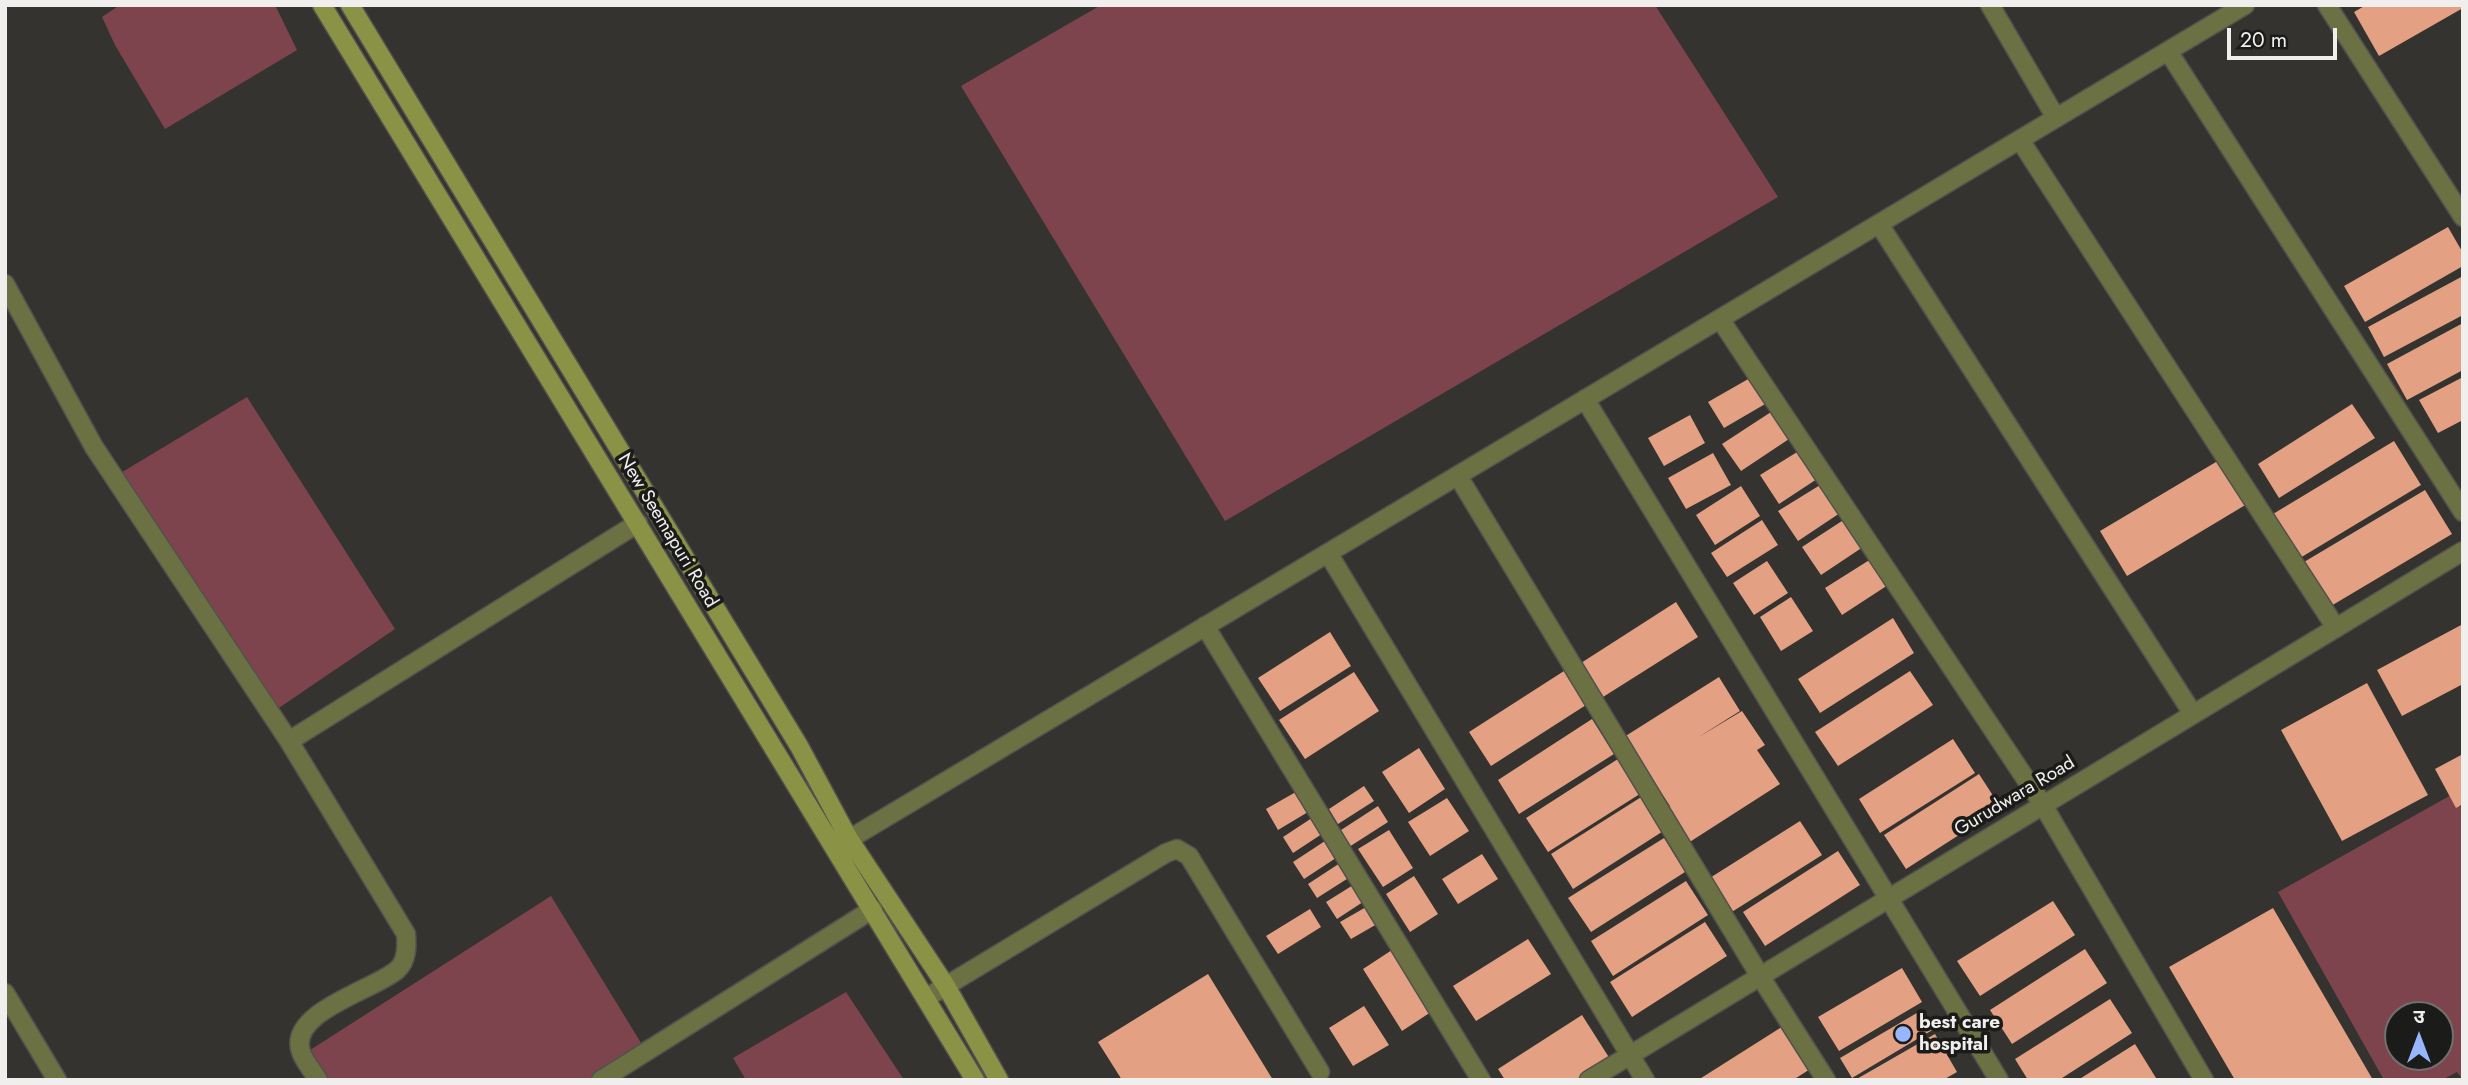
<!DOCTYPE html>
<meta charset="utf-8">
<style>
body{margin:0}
#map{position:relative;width:2468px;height:1085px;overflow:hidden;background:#343330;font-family:Jost,"Noto Sans Devanagari",sans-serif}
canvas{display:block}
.frame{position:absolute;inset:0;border:7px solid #f0efed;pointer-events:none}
.north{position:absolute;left:2384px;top:1001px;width:70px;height:70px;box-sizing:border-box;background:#1b1b19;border:2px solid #70706e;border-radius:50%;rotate:0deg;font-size:19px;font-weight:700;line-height:28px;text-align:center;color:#f0efed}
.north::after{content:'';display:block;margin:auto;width:24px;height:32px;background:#98b6fd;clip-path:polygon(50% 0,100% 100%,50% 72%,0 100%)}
.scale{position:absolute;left:2227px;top:28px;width:110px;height:32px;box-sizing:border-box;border:4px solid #f0efed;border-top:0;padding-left:9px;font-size:21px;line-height:24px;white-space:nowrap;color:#f0efed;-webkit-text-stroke:5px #1b1b19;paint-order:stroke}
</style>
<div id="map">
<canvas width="2468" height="1085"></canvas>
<div class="frame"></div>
<div class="north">उ</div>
<div class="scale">20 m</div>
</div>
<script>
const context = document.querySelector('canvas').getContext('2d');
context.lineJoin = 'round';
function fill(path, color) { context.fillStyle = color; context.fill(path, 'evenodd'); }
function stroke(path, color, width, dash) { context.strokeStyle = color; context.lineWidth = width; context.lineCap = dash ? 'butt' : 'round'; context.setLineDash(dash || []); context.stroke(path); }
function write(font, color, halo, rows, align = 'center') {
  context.font = font + ' Jost,sans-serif'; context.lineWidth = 7; context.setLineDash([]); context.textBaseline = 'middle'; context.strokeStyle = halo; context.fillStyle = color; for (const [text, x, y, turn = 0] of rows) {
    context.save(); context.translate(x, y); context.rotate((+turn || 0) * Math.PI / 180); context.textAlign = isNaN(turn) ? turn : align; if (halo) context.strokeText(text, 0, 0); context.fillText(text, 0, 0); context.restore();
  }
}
fill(new Path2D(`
 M120 5H275L297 50 165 129 115 45 102 17Z
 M1101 5H1655L1778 197 1225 521 961 86Z
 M247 397 395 629 267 716 119 474Z
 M2453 794 2463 811V1080L2457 1072 2442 1080H2384L2278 892ZM2398 1015H2440V1057H2398Z
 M551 896 649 1056 610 1080H312L296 1059Z
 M846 992 904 1080H746L733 1058Z`), '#7e444d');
fill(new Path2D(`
 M2366 5H2463V8L2379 56 2354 12Z
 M2448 227 2463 253V266L2365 322 2344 286Z
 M2463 276V315L2384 357 2368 327Z
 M2463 323V370L2407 400 2387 364Z
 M1757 374 1772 400 1724 428 1708 402Z
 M2463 377V420L2438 433 2419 400Z
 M2352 404 2375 438 2279 498 2258 464Z
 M1771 412 1789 439 1741 471 1722 444Z
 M1690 415 1705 443 1664 466 1648 438Z
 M2394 441 2421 485 2300 558 2273 514Z
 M1802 449 1820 477 1779 504 1760 475Z
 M1713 453 1731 485 1686 509 1668 478Z
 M2221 459 2247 504 2127 576 2100 531Z
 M1825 482 1843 511 1798 541 1778 511Z
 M1741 486 1760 516 1715 545 1696 515Z
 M2425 490 2452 534 2331 606 2304 562Z
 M1845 519 1863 547 1821 575 1802 547Z
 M1762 520 1778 545 1727 577 1711 553Z
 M1871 559 1888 585 1842 615 1825 588Z
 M1767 561 1788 593 1754 615 1733 583Z
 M1791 597 1813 631 1781 651 1760 617Z
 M1676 602 1698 637 1603 697 1581 663Z
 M1893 618 1914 653 1820 713 1798 679Z
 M2463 624V684L2402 716 2377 670Z
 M1330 632 1351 666 1280 711 1258 678Z
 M1564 671 1586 705 1491 766 1469 732Z
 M1910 671 1933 705 1838 766 1815 732Z
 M1354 672 1379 711 1305 759 1279 720Z
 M1719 677 1740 711 1697 738 1742 711 1765 745 1757 750 1780 784 1685 845 1662 811 1670 806 1624 737Z
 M2367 683 2428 795 2342 841 2281 730Z
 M1592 719 1614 754 1519 814 1498 780Z
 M1953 739 1975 773 1880 833 1859 799Z
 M1419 748 1445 789 1409 813 1382 772Z
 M2463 754V804L2456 808 2435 769Z
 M1621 757 1643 792 1548 852 1526 818Z
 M1979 774 2001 808 1906 869 1884 835Z
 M1364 786 1374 801 1338 824 1329 809Z
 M1301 789 1313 809 1278 830 1266 809Z
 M1646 794 1668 828 1573 889 1551 854Z
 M1447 798 1469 831 1430 856 1408 822Z
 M1378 806 1388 822 1349 847 1338 832Z
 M1318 814 1328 830 1293 853 1283 837Z
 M1800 821 1822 855 1727 915 1705 881Z
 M1389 830 1413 868 1383 887 1358 849Z
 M1664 838 1685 872 1591 932 1568 898Z
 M1328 839 1339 856 1304 879 1293 862Z
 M1838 851 1860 885 1765 946 1743 912Z
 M1482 854 1498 879 1458 904 1442 879Z
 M1340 863 1350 877 1317 898 1308 884Z
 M1414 876 1438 914 1410 932 1386 894Z
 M1686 881 1708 915 1613 976 1591 941Z
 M1358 882 1369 898 1337 919 1326 902Z
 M2053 901 2075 935 1980 996 1957 961Z
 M1373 903 1384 920 1351 939 1340 922Z
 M2273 908 2373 1080H2235L2169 967Z
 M1310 909 1321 927 1278 954 1266 936Z
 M1705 922 1727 956 1632 1017 1610 982Z
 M1528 939 1551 974 1476 1021 1453 986Z
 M2085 949 2107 983 2012 1044 1990 1010Z
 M1392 950 1431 1012 1402 1031 1363 969Z
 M1902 968 1922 1002 1839 1051 1818 1017Z
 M1208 974 1273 1080H1122L1098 1042Z
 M2110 999 2132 1033 2059 1080H2028L2015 1059Z
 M1364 1006 1389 1045 1353 1066 1329 1028Z
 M1922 1010 1934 1029 1852 1078 1840 1058Z
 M1582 1015 1610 1059 1578 1080H1505L1498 1069Z
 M1788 1023 1815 1066 1793 1080H1698Z
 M1935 1034 1957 1072 1943 1080H1855Z
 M2135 1044 2156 1078 2078 1080Z`), '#e4a082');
const service = new Path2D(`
 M2327 5 2463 217
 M1458 476 1760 976 1826 1080
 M926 998 1166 853 1177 849 1189 856 1320 1072`);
const minor = new Path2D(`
 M1990 5 2056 118
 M2168 51 2463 512
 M2020 140 2336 628
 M1879 224 2193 714
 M5 284 94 447 289 741
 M1720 319 2043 805 2204 1080
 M1585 399 1999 1080
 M1328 553 1645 1080
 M1205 626 1481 1080
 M836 847 2245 5
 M5 993 57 1080
 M318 1080C313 1071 304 1061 301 1052 287 1012 374 990 397 970 407 961 407 947 406 934L289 741 638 523
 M601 1080 873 909`);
const tertiary = new Path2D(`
 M1589 1080 2463 551`);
const secondary = new Path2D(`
 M322 5 975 1080
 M350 5 799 746 849 839 946 986 999 1080`);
stroke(service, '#52514e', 21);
stroke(minor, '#52514e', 21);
stroke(tertiary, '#52514e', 21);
stroke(secondary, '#52514e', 21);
stroke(service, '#6b7142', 18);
stroke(minor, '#6b7142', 18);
stroke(tertiary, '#6b7142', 18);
stroke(secondary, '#8a9345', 18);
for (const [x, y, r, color] of [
 [1903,1034,9,"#98b6fd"]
]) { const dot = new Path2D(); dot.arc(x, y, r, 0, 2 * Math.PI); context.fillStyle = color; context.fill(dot); stroke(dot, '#1b1b19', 2.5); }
write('19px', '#f0efed', '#1b1b19', [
 ["New Seemapuri Road",667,531,59],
 ["Gurudwara Road",2015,797,-31]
]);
write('bold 19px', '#f0efed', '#1b1b19', [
 ["best care",1919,1023],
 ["hospital",1919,1045]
], 'left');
</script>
